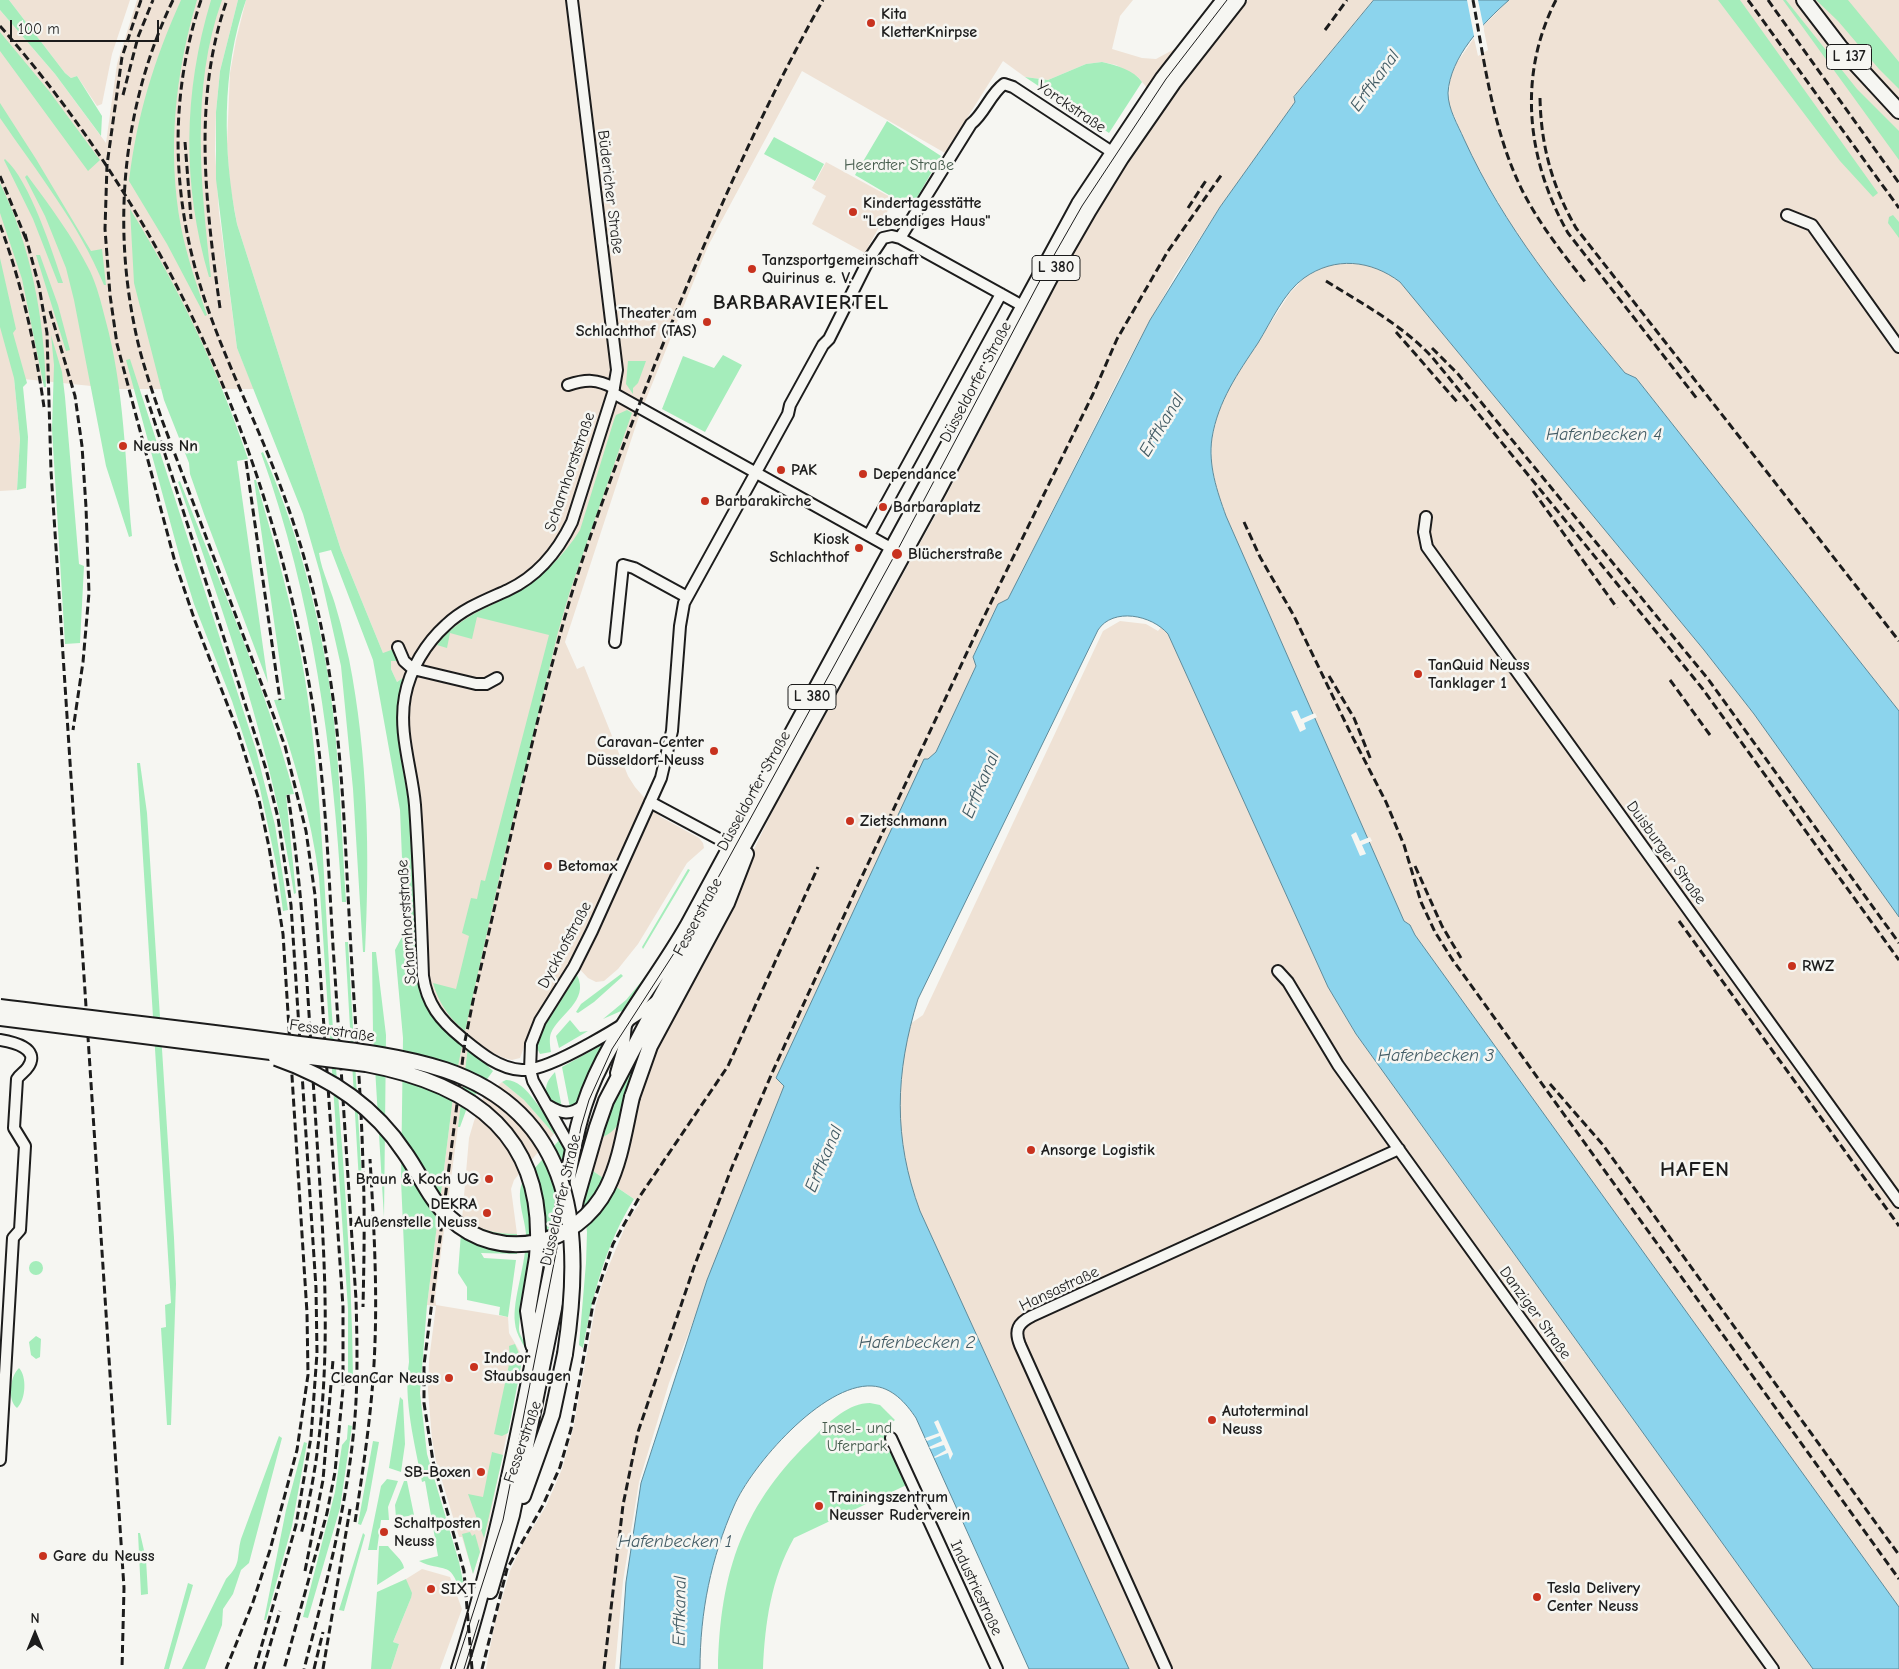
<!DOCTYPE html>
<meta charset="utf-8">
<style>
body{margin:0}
#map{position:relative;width:1899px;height:1669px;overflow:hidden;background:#f6f6f2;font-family:"Comic Neue",sans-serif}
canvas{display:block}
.north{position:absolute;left:10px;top:1609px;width:50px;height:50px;-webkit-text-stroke:4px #f6f6f2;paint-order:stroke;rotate:0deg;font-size:14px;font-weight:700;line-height:20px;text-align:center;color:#1c1c1c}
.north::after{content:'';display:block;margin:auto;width:18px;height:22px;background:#1c1c1c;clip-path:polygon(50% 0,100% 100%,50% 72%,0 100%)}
.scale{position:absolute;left:10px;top:20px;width:149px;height:22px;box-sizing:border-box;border:2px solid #1c1c1c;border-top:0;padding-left:6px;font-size:15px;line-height:18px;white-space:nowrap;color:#1c1c1c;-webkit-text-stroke:4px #f6f6f2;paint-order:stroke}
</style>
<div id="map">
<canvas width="1899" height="1669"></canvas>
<div class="north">N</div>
<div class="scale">100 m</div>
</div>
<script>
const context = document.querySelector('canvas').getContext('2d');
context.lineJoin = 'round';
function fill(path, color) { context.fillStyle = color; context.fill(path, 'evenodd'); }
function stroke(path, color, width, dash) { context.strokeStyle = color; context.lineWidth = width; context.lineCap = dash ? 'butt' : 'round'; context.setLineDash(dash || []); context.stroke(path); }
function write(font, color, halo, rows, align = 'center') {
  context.font = font + ' "Comic Neue",sans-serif'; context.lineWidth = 5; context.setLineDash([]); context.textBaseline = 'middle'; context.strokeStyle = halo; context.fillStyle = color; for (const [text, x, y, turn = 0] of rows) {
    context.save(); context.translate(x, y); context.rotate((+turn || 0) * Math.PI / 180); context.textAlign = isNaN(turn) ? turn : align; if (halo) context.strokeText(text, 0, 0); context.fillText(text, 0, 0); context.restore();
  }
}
fill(new Path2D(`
 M9 0H130L112 54 102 104 97 106 77 76 71 78 65 73Z
 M137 0H238L220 71 216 112 215 151 219 213 237 348 254 389H120L14 378 20 439 17 490 0 491V10L55 74 106 143 117 64Z
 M246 0H1133L1120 16 1112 49 1142 58 1156 59 1180 46 1148 89 1138 77 1116 65 1102 62 1086 64 1048 80 1025 77 1003 61 945 153 802 71 708 246 638 419 565 642 577 669 584 666 628 776 635 787 661 817 699 838 703 843 704 848 687 863 638 944 618 969 604 981 596 982 588 978 572 961 534 1020 520 1058 512 1060 504 1058 486 1050 470 1038 435 1297 436 1305 508 1317 509 1333 520 1352 522 1361 488 1526 473 1574 462 1537H459L436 1461 432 1439 428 1391 429 1360 436 1306 427 1305 455 1081 463 1034 443 1014 435 1000 428 977 408 733 410 697 401 690 403 678 397 682 391 669V661L383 653 341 550 237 224 230 185 227 144 230 73 236 40Z
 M1248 0H1374L1294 96 1295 102 1220 207 1175 276 1124 368 1008 599 998 604 973 656 976 666 936 752 928 759 776 1078 785 1086 669 1383 639 1482 623 1581 615 1669H486L495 1622 510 1571 521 1547 546 1506 562 1469 573 1429 596 1304 605 1275 628 1220 640 1203 590 1169 600 1134 621 1122 647 1081 662 1038 794 767 796 768 945 498 1037 320 1094 216 1130 159 1180 87Z
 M1509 0H1899V711L1636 378 1625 373 1560 295 1517 235 1473 159 1449 104 1450 79 1456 64 1474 38 1478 56 1488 50 1483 26Z
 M826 162 894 199 865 253 812 224 826 196 812 188Z
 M1347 263 1368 265 1387 272 1400 282 1704 650 1754 714 1899 917V1607L1415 935 1410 925 1404 921 1226 516 1216 487 1212 464V440L1218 412 1228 388 1290 293 1304 278 1325 266Z
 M1120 621 1146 624 1158 631 1162 626 1168 634 1328 987 1356 1034 1813 1669H1129L920 1211 908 1179 899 1119 903 1059 910 1024 923 1015 1103 631Z
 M502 1082 524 1100 554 1134 514 1180 511 1189 517 1234H499L476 1227 462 1219 469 1138 474 1121 483 1098Z
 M422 1569 450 1577 462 1609 440 1669H391L399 1644 393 1642 411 1598 406 1579Z`), '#efe2d5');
fill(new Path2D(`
 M0 0H9L65 73 71 78 77 76 102 116 101 136 55 74 0 10Z
 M181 0H197C175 74 167 151 181 227 187 257 197 286 207 315L205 316 167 244 129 181C137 115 154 60 181 0Z
 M211 0H222C190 89 201 185 211 277H209C182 184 183 93 211 0Z
 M238 0H246C221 71 223 152 237 224L341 550 383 653 394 649 398 661H391V669L397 682 403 678 404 680C389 727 407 776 411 824 416 877 413 931 418 984 426 1013 440 1028 462 1046L455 1081 427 1305 420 1393 427 1454 459 1562 465 1591 460 1592C451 1559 442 1573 419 1561L438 1556 425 1481 422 1482C415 1444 403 1400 409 1362L401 1180 403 1038 395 950 405 931 400 810 373 660 331 550 319 553C322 573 332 591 337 611 342 627 345 643 349 659 368 755 370 855 365 952H363L353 789 341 666 320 573 303 514 237 348 225 255 216 179V112L220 71Z
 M1718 0H1740L1878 193 1873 197 1840 161Z
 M1783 0H1786L1857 89 1899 131V160Z
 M1816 0H1848L1899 62V89L1879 69 1838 21Z
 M0 32 49 91 100 160 88 171 0 51Z
 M1102 62C1116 65 1134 70 1142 82L1109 133 1025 77 1048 80 1086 64Z
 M0 103 36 159 91 251 102 249 106 285H104C79 224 37 172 0 118Z
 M887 121 941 156 911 208 855 175Z
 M774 137 824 164 815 181 764 154Z
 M5 159C30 181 52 251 63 283H58L33 219 4 160Z
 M27 175C50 206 73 237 90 271 97 286 101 302 105 318 125 390 125 463 132 536L129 537 106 466 74 300 66 268 45 216 25 177Z
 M0 183C31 246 44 317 46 387H44L22 279 0 213Z
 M130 209C178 286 219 372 248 459L237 461 268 683 204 514 190 474 189 463 164 400 134 283Z
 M1893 215 1899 222V238L1888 223 1889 217Z
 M36 255H40L58 305 70 350 66 351Z
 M0 258 16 329 13 333 27 383 23 387 28 437 26 488 17 490 20 439 14 378 0 327Z
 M51 335 62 372 65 397 79 564 84 566 80 643 65 644 52 429 54 365Z
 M723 355 742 365 705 432 662 409 683 356 714 368Z
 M130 359 256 750 275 825 288 910 283 911 277 868 259 784 232 701 194 604 181 562 126 360Z
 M628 361H646L638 383 633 388V394L626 384Z
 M627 410 632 413 570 591 558 632 501 870 465 1031C448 1017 439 1003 433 983L456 989 469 936 462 933 471 898 477 899 481 880 485 881 549 635 477 617 472 639 450 633 447 648 437 645C457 619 482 610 510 596 539 581 563 557 580 530L614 420 616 415Z
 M263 452C295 524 317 604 329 682 340 755 341 829 346 902H342C333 749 313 598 261 453Z
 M254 480H256C275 546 294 611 305 679 323 794 325 912 333 1029 342 1146 352 1262 353 1379H348V1309L319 877C311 816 294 759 274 700L285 699Z
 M180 481C220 584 266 687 294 794L286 795 296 893 294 894C273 751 225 617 178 482Z
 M137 763H140L147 813 174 1238 176 1284 171 1425H167L161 1328 166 1327 165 1305 171 1303Z
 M688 869 690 870 643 949 642 947Z
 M345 942H348L362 1182H359Z
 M372 952H376L386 1035 384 1218 373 1034Z
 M660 959 623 1013 621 1011 603 1019 626 1000Z
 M621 974 623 976 594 1002 578 1013 576 1012 581 1004Z
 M577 975C590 1001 558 1015 551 1033 549 1038 550 1046 551 1052L540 1054 537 1048 541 1032Z
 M570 1020 580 1032 588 1031 559 1048 556 1036Z
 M602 1045 604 1046 580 1100 570 1108 562 1067Z
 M468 1047 493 1071 468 1105 460 1127H458Z
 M629 1070 634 1072C628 1094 627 1127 603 1137L600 1134Z
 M555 1072 562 1108C545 1097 540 1088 555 1072Z
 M506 1080C526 1079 545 1117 556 1132L554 1134 524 1100 502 1082Z
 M561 1138 566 1157 541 1294 536 1293C544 1250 547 1211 534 1169Z
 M590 1169 634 1199C605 1246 593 1294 583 1348L579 1345 586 1263 587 1232 583 1201Z
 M523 1181C535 1223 528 1261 522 1304 522 1311 519 1319 519 1327 518 1338 530 1344 529 1355 524 1345 516 1335 515 1323 512 1299 527 1263 526 1234 525 1218 515 1196 523 1181Z
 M462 1219C480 1230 496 1234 517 1234V1254L481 1253 484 1258 516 1260 508 1317 499 1315 500 1307 467 1300V1287L458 1273Z
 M29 1268a7 7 0 1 1 14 0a7 7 0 1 1-14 0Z
 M36 1336 41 1339 40 1357 36 1359 31 1355 29 1342Z
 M515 1344 522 1361 508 1433 502 1436 494 1434 510 1360 509 1346Z
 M19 1368C27 1376 26 1400 17 1408 7 1400 10 1376 19 1368Z
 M400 1397 403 1400 405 1444 401 1472 389 1468Z
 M870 1403 880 1405 895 1420 890 1424 915 1481 794 1538C771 1579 765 1623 763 1669H718C720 1571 743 1503 816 1435 830 1421 849 1403 870 1403Z
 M348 1425 352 1426 340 1508 308 1618 303 1617 335 1492 342 1445 347 1439Z
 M279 1436 282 1438 249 1563 241 1570 233 1594 223 1609 222 1625 205 1669H182L226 1579C242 1563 236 1558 241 1539Z
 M373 1441 379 1442 367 1510 361 1525 358 1524Z
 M304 1442 307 1443 292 1526 266 1620H264L286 1510Z
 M492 1452 503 1455 484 1538 468 1494 483 1497Z
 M387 1479 398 1481 388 1507 389 1520H381L377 1550H368L381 1486Z
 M404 1481H407L414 1515 396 1518 395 1505Z
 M470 1532 472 1536 475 1534 480 1552 473 1574 462 1534Z
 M138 1533H140L146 1559 148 1594 141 1595Z
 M363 1533 365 1535 344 1611 339 1610Z
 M379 1546H388C393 1553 403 1560 404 1568L377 1585Z
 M406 1579 412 1593 411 1598 393 1642 399 1644 391 1669H371L377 1592Z
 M188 1583 193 1585 169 1669H164Z`), '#a5edbb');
const water = new Path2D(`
 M1374 0H1509C1483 23 1450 57 1448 93 1448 109 1458 125 1464 139 1504 227 1564 300 1625 373L1636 378 1899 711V917L1754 714 1704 650 1400 282C1371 260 1335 256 1304 278 1284 292 1271 322 1258 343 1238 373 1218 401 1212 438 1208 465 1217 491 1226 516L1404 921 1410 925 1415 935 1899 1607V1669H1813L1356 1034 1328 987 1168 634C1152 615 1113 607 1098 630L918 999C895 1073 893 1138 920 1211L1129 1669H1029L916 1418C906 1403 892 1387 872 1386 823 1383 751 1466 734 1506 711 1558 700 1612 700 1669H620L626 1582 641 1483 707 1280 784 1086 776 1078 924 759H928L936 752 976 666 973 657 998 604 1008 599 1150 320 1220 207 1295 102 1294 97Z`);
fill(water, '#8cd4ed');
stroke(water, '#5f8a99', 1);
fill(new Path2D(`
 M1467 0H1478L1484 29 1475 41Z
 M1297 710 1301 719 1315 713 1317 717 1304 723 1306 729 1300 732 1291 712Z
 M1356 832 1360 841 1370 837 1372 841 1362 845 1366 854 1360 856 1351 835Z
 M938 1420 953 1454 950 1460 948 1453 935 1458 934 1457 946 1450 944 1445 931 1449 929 1447 942 1441 940 1436 927 1441 925 1438 939 1433 934 1422Z`), '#f6f6f2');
const minor = new Path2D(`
 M572 0 617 370 613 393 572 522C558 551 538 576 508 590 486 600 464 608 446 625 426 643 410 669 405 696 398 733 412 769 415 805 419 862 421 919 423 976 427 1004 440 1020 462 1038 479 1052 499 1069 522 1070 549 1072 633 1020 656 1001
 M1787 215 1812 225 1899 347
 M900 238 971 124C985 113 990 94 1004 84L1013 87 1118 156
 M568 385C586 379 597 379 614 388
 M613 393 898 552
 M1426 517 1424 532 1427 547 1899 1202
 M869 535 1001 294
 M615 642 623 565 634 568 687 597
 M398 647 404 661 413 669 476 684H486L497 678
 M650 802 732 846
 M1278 971 1288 982 1338 1065 1773 1669
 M0 1040C12 1042 41 1048 28 1067 25 1072 20 1074 17 1079L14 1128 25 1146 20 1230 13 1238 0 1460
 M616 1073 624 1045 626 1024
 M547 1105C562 1114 570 1116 584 1105
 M573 1152 533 1081 530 1070 531 1044 540 1021 574 967 592 931 661 778 672 731 680 626 684 603 788 414 790 405 823 345 829 339 869 259 883 238 892 236 900 238 1030 310
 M891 1438 997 1669
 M1166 1669 1020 1345C1014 1330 1018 1323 1032 1316L1399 1149`);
const major = new Path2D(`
 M1804 0 1840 47 1899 111
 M632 1097 650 1046 727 903 746 854
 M533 1345 528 1311 537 1257
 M523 1496 552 1415 565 1354
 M490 1591 512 1515 576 1200 597 1127 606 1101 660 998 938 491 1051 276 1089 210 1121 158 1173 83 1238 0
 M459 1669C502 1533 526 1392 555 1253 565 1205 569 1153 584 1106 605 1040 654 985 688 925L1079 204 1163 78 1224 0`);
stroke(minor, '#1c1c1c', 14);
stroke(major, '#1c1c1c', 18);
stroke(minor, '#f6f6f2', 10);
stroke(major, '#f6f6f2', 14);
stroke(new Path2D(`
 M455 1669 503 1520 581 1127 589 1100 612 1049 691 927 897 551 1045 271 1082 206 1166 79 1227 0
 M464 1669 479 1620`), '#1c1c1c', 1);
stroke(new Path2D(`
 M141 0 122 57 107 165 105 229 110 295 117 344 175 562 195 621 238 732 259 800 269 847 283 934 307 1313 308 1375 297 1450 270 1550 253 1602 226 1669
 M173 0C124 102 112 219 135 329 141 360 152 390 162 420L285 746 306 831 315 895 343 1307V1388L335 1472 327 1513 284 1669
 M201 0C167 102 172 208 208 309 228 366 255 420 277 477 301 539 319 604 329 671 343 757 345 845 350 931 354 1010 361 1088 363 1166 365 1213 364 1260 363 1307
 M1473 0C1485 65 1493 132 1523 192 1540 225 1563 254 1586 283
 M1556 0C1517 76 1527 161 1568 233L1698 400
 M1748 0 1899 208
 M1768 0 1899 183
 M0 26C164 213 269 444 310 689 325 774 328 861 333 946 341 1064 348 1181 356 1299 357 1338 358 1377 355 1417 348 1503 326 1586 304 1669
 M1325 30 1347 0
 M123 95 138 37 153 0
 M1540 98C1541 146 1552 186 1576 228L1899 641
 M185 142 191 219
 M0 176 26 239
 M1188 208 1207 179
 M0 225C22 284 35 344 44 407
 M25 234 39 286 47 333 51 471 124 1588 122 1669
 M1326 281C1363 304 1402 325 1432 357L1702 688 1899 960
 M220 308C206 206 192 99 227 0
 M50 311 75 396 82 446 86 507 89 593 83 662 73 730
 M1396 332 1459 404
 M1432 348 1458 374 1708 679 1899 943
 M146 395 266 769 278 818 291 905 316 1288 317 1353 311 1437 296 1525 255 1669
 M246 461 280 700
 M1533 491 1617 608
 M1244 522 1260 557 1294 616 1349 730 1386 802 1404 845 1421 902 1435 932 1452 959 1899 1579
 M1329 676 1354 718 1371 760
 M1670 680 1710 735
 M288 795C304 899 308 1005 315 1110 324 1252 338 1394 301 1534
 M1415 866 1442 926 1461 958
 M1679 921 1899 1226
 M1550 1084 1603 1145 1899 1555
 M355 1522C363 1470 371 1417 374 1364 378 1295 374 1227 370 1159
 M305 1571 323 1480 333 1360
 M263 1669 280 1611
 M314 1669 323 1632
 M323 1669 350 1509
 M472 1669 464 1571 433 1461 424 1403V1365L465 1041 473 1001C505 866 532 729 571 596 596 514 628 433 659 354 708 233 759 114 823 0
 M482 1669 507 1569 543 1505 560 1467 571 1429 593 1304 613 1244 640 1196 728 1066 818 867
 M604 1669 623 1505 638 1432 694 1267 732 1167 772 1073 858 885 978 629 1093 394 1117 339 1168 251 1222 174`), '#1c1c1c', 3, [8, 4]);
const majorBridge = new Path2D(`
 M0 1007C95 1019 190 1029 284 1042 337 1049 393 1053 445 1070 578 1115 583 1236 565 1354
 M0 1018 366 1064C474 1084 548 1137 537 1257
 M276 1058C328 1076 374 1106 405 1153 420 1174 430 1200 450 1218 499 1264 577 1247 607 1188 621 1160 625 1127 632 1097`);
stroke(majorBridge, '#1c1c1c', 18, []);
stroke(majorBridge, '#f6f6f2', 14);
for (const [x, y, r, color] of [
 [871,23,5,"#c8321e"],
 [853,212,5,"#c8321e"],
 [752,269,5,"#c8321e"],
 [707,322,5,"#c8321e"],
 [123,446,5,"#c8321e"],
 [781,470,5,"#c8321e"],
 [863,474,5,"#c8321e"],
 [705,501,5,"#c8321e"],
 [883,507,5,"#c8321e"],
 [859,548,5,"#c8321e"],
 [897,554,6,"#c8321e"],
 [1418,674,5,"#c8321e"],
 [714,751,5,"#c8321e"],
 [850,821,5,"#c8321e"],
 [548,866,5,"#c8321e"],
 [1792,966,5,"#c8321e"],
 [1031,1150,5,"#c8321e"],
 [489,1179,5,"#c8321e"],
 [487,1213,5,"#c8321e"],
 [474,1367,5,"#c8321e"],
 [449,1378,5,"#c8321e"],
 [1212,1420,5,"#c8321e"],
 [481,1472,5,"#c8321e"],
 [819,1506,5,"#c8321e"],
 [384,1532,5,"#c8321e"],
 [43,1556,5,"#c8321e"],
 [431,1589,5,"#c8321e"],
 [1537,1597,5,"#c8321e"]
]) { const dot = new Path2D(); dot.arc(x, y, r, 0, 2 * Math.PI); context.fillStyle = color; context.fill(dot); stroke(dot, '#f6f6f2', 2); }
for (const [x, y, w] of [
 [1849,57,45],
 [1056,268,48],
 [812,697,48]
]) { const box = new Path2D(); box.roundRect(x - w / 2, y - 12.5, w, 25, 4); context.fillStyle = '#f6f6f2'; context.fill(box); stroke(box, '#1c1c1c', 1); }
write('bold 15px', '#1c1c1c', null, [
 ["L 137",1849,57],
 ["L 380",1056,268],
 ["L 380",812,697]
]);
write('bold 16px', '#1c1c1c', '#f6f6f2', [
 ["Kita",881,14],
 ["KletterKnirpse",881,32],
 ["Kindertagesstätte",863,203],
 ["\"Lebendiges Haus\"",863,221],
 ["Tanzsportgemeinschaft",762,260],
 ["Quirinus e. V.",762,278],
 ["Theater am",697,313,"right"],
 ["Schlachthof (TAS)",697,331,"right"],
 ["Neuss Nn",133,446],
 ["PAK",791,470],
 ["Dependance",873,474],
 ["Barbarakirche",715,501],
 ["Barbaraplatz",893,507],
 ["Kiosk",849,539,"right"],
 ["Schlachthof",849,557,"right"],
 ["Blücherstraße",908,554],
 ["TanQuid Neuss",1428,665],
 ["Tanklager 1",1428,683],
 ["Caravan-Center",704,742,"right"],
 ["Düsseldorf-Neuss",704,760,"right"],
 ["Zietschmann",860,821],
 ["Betomax",558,866],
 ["RWZ",1802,966],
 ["Ansorge Logistik",1041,1150],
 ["Braun & Koch UG",479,1179,"right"],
 ["DEKRA",477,1204,"right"],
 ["Außenstelle Neuss",477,1222,"right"],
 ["Indoor",484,1358],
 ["Staubsaugen",484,1376],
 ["CleanCar Neuss",439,1378,"right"],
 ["Autoterminal",1222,1411],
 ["Neuss",1222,1429],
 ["SB-Boxen",471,1472,"right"],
 ["Trainingszentrum",829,1497],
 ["Neusser Ruderverein",829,1515],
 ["Schaltposten",394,1523],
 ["Neuss",394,1541],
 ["Gare du Neuss",53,1556],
 ["Tesla Delivery",1547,1588],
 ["Center Neuss",1547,1606],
 ["SIXT",441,1589]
], 'left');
write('16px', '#1c1c1c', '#f6f6f2', [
 ["Yorckstraße",1071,107,34],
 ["Büdericher Straße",610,192,83],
 ["Düsseldorfer Straße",976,382,-62],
 ["Scharnhorststraße",570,472,-71],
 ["Düsseldorfer Straße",754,791,-61],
 ["Duisburger Straße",1666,853,54],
 ["Fesserstraße",698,917,-62],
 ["Scharnhorststraße",407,922,-94],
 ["Dyckhofstraße",565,945,-62],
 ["Fesserstraße",332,1031,8],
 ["Düsseldorfer Straße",561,1200,-77],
 ["Hansastraße",1059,1289,-25],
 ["Danziger Straße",1535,1313,54],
 ["Fesserstraße",523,1442,-71],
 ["Industriestraße",976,1588,65]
]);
write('16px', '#455b4c', '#f6f6f2', [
 ["Heerdter Straße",899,165],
 ["Insel- und",857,1428],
 ["Uferpark",857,1446]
]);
write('italic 18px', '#435c65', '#f6f6f2', [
 ["Erftkanal",1375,81,-54],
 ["Erftkanal",1162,425,-59],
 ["Hafenbecken 4",1604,435],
 ["Erftkanal",981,785,-67],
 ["Hafenbecken 3",1436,1056],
 ["Erftkanal",824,1159,-67],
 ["Hafenbecken 2",917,1343],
 ["Hafenbecken 1",675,1542],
 ["Erftkanal",680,1611,-89]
]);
context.letterSpacing = '1px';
write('bold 21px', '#1c1c1c', '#f6f6f2', [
 ["BARBARAVIERTEL",801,303],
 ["HAFEN",1695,1170]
]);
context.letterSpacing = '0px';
</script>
